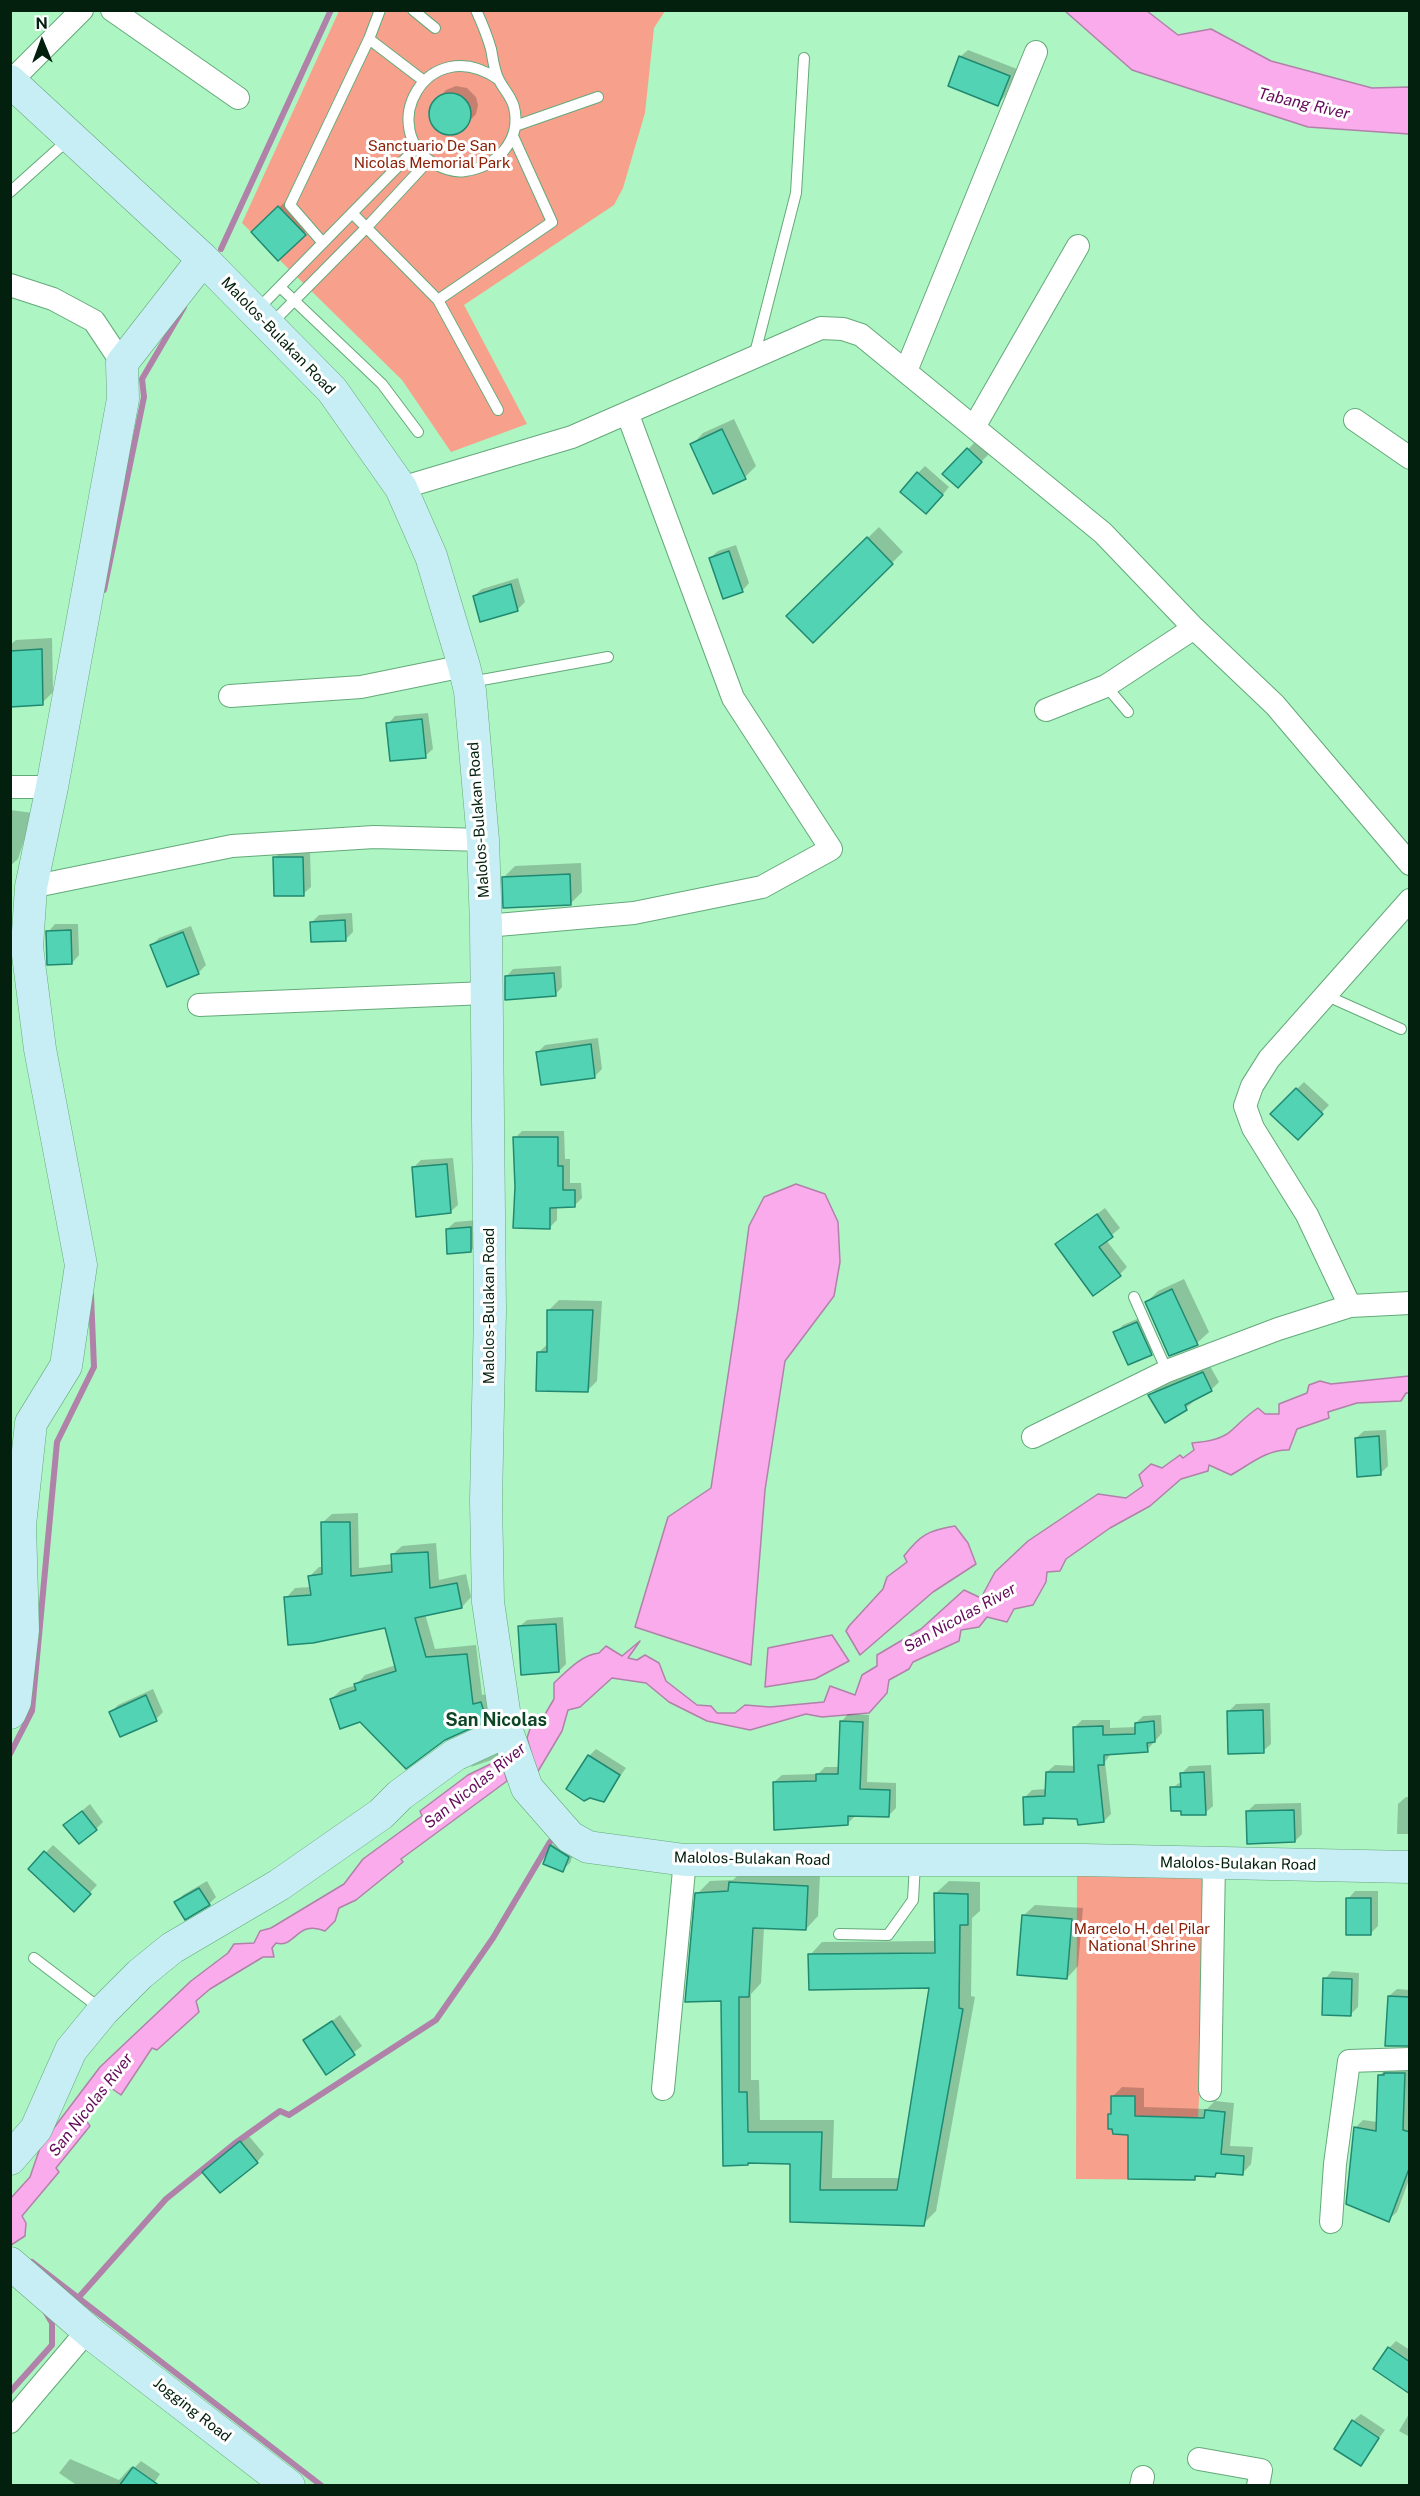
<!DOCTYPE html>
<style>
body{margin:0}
#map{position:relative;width:1420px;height:2496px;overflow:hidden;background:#adf5c3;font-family:"Public Sans",sans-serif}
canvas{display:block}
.frame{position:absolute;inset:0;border:12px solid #03200e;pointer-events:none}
.north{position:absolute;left:12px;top:12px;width:60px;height:60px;-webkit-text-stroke:4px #fff;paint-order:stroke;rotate:359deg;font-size:16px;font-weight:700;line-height:24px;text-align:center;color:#03200e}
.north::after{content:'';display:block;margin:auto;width:21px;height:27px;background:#03200e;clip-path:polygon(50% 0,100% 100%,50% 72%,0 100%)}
</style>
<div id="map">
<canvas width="1420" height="2496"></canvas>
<div class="frame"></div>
<div class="north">N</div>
</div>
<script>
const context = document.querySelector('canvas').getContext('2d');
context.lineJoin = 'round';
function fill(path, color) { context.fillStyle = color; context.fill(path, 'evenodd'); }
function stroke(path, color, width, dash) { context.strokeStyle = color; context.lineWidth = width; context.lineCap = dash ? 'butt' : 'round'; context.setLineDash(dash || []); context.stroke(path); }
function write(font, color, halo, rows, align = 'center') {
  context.font = font + ' "Public Sans",sans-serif'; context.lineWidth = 6; context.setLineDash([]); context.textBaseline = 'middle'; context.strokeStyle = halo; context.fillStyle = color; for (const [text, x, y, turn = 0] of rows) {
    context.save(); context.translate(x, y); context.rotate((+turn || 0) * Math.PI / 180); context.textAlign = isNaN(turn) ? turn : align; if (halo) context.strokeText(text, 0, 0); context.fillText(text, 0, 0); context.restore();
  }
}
fill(new Path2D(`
 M339 11H665L654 28 645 113 623 188 614 205 464 305 527 424 451 452 402 380 242 223Z
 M1077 1872 1210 1874 1195 2180 1076 2179Z`), '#f7a18d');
const water = new Path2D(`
 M1065 11H1147L1178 35 1211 29 1271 61 1372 88 1409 87V134L1308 127 1132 70Z
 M796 1184 825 1194 838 1222 840 1262 834 1296 785 1361 765 1490 751 1665 635 1627 668 1517 711 1488 738 1309 749 1226 764 1197Z
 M1409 1376V1393H1406L1401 1401 1357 1403 1328 1412 1329 1418 1297 1429 1289 1450C1267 1449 1249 1465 1231 1475L1209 1465 1208 1471 1181 1479 1150 1506 1110 1528 1066 1559 1060 1571 1047 1572 1046 1582 1033 1605 1014 1609 1007 1622 987 1617 979 1627 961 1630 959 1641 913 1662 909 1669 889 1680 887 1693 869 1713 822 1717 806 1714 750 1730 707 1721 669 1702 646 1683 612 1678 580 1707 568 1710 562 1731 537 1773 527 1738 533 1720 544 1716 554 1699V1683C567 1671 581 1655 599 1653L606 1646 622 1656 640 1641 628 1658 637 1660 645 1655 659 1663 666 1681 697 1705 711 1706 717 1713H735L745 1705 770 1707 824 1702 830 1686 855 1695 862 1675 877 1666V1655L921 1629 964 1590 981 1598 995 1572 1028 1541 1098 1494 1126 1498 1143 1486 1139 1475 1151 1464 1162 1468 1180 1455 1183 1458 1194 1450 1192 1443C1205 1442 1222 1440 1232 1430 1242 1421 1246 1416 1258 1408L1265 1414H1279V1404L1307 1393 1309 1385 1320 1381 1331 1384Z
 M955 1526 968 1543 976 1564 933 1592 860 1655 846 1631 849 1626 883 1589 887 1577 907 1562 904 1556C920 1535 929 1530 955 1526Z
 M832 1635 849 1661 815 1679 765 1687 768 1648Z
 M501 1759 507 1781 401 1859 403 1862 356 1900 339 1908 335 1921 325 1931C297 1919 295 1949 276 1943L272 1948 274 1957H263L210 1989 196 2001 199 2012 157 2050 152 2048 121 2095 111 2088 85 2119 90 2126 56 2168 59 2172 22 2216 26 2223 25 2236 11 2245 10 2199 30 2177 41 2145 100 2067 191 1981 228 1953 234 1944 254 1943 260 1931 271 1928 344 1884 363 1859 422 1816 420 1811 468 1775Z`);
fill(water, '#faabeb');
stroke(water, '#b081a9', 1.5);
fill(new Path2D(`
 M968 50 1017 69 1005 96 998 104 960 57Z
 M456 86 467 88 476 97 478 105 476 114 462 129 453 133 442 131 432 122 430 114 432 105 446 90Z
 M287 200 312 226 278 258 253 232Z
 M734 419 756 466 745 477 692 445 703 433Z
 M975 442 989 454 957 486 944 474Z
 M925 466 949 487 934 505 918 473Z
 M879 527 903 552 813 641 788 616Z
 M736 545 749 583 742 591 710 558 718 551Z
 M518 578 525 602 518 609 481 620 474 596 482 589Z
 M52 638 53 692 42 703 10 705V645L16 640Z
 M428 713 433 749 425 756 388 724 395 716Z
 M10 810 33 813 18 859 10 866Z
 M282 850H310L311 887 303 894 275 858Z
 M581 863 582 892 570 904 504 877 515 866Z
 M352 913 353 932 345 940 312 922 319 915Z
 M55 924H78L79 955 72 963 48 932Z
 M191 926 206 965 198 973 152 945 159 938Z
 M561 966 562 987 555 995 506 977 513 969Z
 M598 1038 602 1069 595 1076 538 1052 545 1045Z
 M1304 1082 1329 1105 1298 1138 1273 1113Z
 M522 1131H564L565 1159H570V1183H581L582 1198 575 1205 557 1206V1220L549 1228 517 1187 515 1138Z
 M453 1158 458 1205 450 1212 413 1168 421 1160Z
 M1105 1208 1120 1228 1106 1240 1127 1267 1120 1274 1057 1244Z
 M478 1220V1243L471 1251 447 1229 455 1222Z
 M1184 1279 1209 1332 1197 1343 1169 1354 1146 1303 1158 1291Z
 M559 1300 602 1301 597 1381 587 1391 539 1352 549 1343V1310Z
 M1144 1316 1158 1346 1151 1353 1115 1333 1123 1325Z
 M1210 1366 1219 1382 1211 1390 1193 1400 1194 1401 1186 1408 1165 1421 1150 1396 1157 1388Z
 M1386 1430 1388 1466 1380 1474 1356 1438 1364 1431Z
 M358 1513 359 1568 393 1564 392 1555 402 1546 436 1543 439 1580 466 1574 471 1597 462 1607 425 1614 435 1649 476 1645 482 1695 490 1693 495 1710 486 1719 361 1720 331 1699 341 1690 356 1685 365 1675 396 1665 387 1626 286 1598 295 1588 311 1587 310 1576 319 1567H323L322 1523 332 1514Z
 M563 1617 566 1664 559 1671 519 1627 527 1620Z
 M153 1689 163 1712 156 1719 111 1712 118 1705Z
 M1270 1703 1271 1744 1263 1751 1229 1711 1236 1704Z
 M848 1714 869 1715 867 1782 896 1783V1808L889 1815 855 1816 848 1823 774 1782 782 1775 818 1774 825 1767H840L841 1722Z
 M1161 1715 1162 1733 1147 1750 1111 1753 1105 1762 1111 1814 1104 1821 1048 1817 1042 1823 1025 1797 1032 1790 1047 1789V1772L1055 1765 1076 1766 1075 1727 1082 1720H1110V1728L1136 1727V1723L1143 1716Z
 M504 1749 497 1758 471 1767 474 1763Z
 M596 1749 626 1768 603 1800 589 1756Z
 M1211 1765 1213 1806 1205 1813 1172 1788 1182 1781V1773L1189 1766Z
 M1406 1797H1410V1834H1397L1398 1804Z
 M1301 1803 1302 1834 1295 1841 1247 1812 1255 1804Z
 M90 1804 103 1822 96 1829 65 1825Z
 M558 1839 575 1849 570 1863 562 1870 551 1846Z
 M53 1845 97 1885 74 1910 30 1869Z
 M743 1870 820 1874 818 1916 806 1929 764 1927 761 1983 751 1994V2080H759L760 2120H834L832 2178H900L931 1986 810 1955 822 1942 936 1941V1893L949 1881 980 1882V1911L972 1918 971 1996 975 1997 936 2211 923 2224 792 2220V2163H748L722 2000 697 1894 710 1881 733 1880Z
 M207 1881 216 1897 209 1904 176 1903 183 1895Z
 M1355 1891H1378V1926L1370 1934 1348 1899Z
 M1035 1905 1083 1908 1078 1966 1067 1978 1023 1916Z
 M1332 1971 1359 1973 1358 2007 1350 2015 1325 1979Z
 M1397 1989 1410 1990V2045L1389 1996Z
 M340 2015 362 2046 327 2073 305 2041Z
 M1410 2065V2177L1397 2212 1388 2220 1355 2128 1363 2120 1377 2122 1379 2076 1388 2067Z
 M1122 2087 1144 2088V2107L1207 2109 1215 2101 1234 2103 1230 2146 1253 2147 1251 2164 1242 2174 1219 2172 1215 2176 1197 2175 1194 2178 1129 2133 1110 2114 1113 2111V2096Z
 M248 2135 264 2154 257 2162 212 2164Z
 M1396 2341 1410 2350V2392L1389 2348Z
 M1410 2412V2437L1399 2431Z
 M1361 2414 1385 2430 1360 2464 1353 2421Z
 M70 2459 119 2480 131 2467 134 2468 141 2461 160 2474 152 2486H78L59 2473Z`), '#0003');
stroke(new Path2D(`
 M221 249 331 10
 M104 590 144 397 142 379 184 307
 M10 1754 32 1711 57 1442 94 1367 91 1295
 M32 2262 322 2486
 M71 2306 166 2199 234 2144 280 2111 289 2115 436 2020 493 1938 550 1842
 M10 2392 52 2345V2323L45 2311`), '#b081a9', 6);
const building = new Path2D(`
 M959 56 1010 76 998 106 948 86Z
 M429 114a21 21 0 1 1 42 0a21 21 0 1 1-42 0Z
 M278 206 306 235 278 261 251 232Z
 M722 429 746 479 713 494 690 444Z
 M967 448 982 462 958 488 942 474Z
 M917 472 943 495 926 514 900 492Z
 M867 537 893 564 813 643 786 616Z
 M729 551 743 592 723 599 709 558Z
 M511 584 518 611 480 622 473 596Z
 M42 649 43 705 10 707V651Z
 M422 719 426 758 390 761 386 723Z
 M273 857H303L304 896H274Z
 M570 874 571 905 503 908 502 877Z
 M345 920 346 941 311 942 310 922Z
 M71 930 72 964 47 965 46 931Z
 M183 932 199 974 167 987 150 945Z
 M554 973 556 996 505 1000V976Z
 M591 1044 595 1078 541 1085 536 1052Z
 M1296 1088 1323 1114 1298 1140 1270 1114Z
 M513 1137H558V1166H563V1190H575V1207L550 1208V1229L513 1228 515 1187Z
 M447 1164 451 1213 416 1217 412 1167Z
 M1097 1214 1113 1237 1099 1247 1121 1276 1093 1296 1055 1244Z
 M471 1227V1252L447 1254 446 1229Z
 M1172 1289 1198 1345 1169 1356 1145 1302Z
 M547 1310H593L588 1392 536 1391 537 1352H547Z
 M1137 1322 1152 1355 1128 1365 1113 1332Z
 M1203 1372 1212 1391 1185 1405 1187 1410 1165 1423 1148 1395Z
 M1379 1436 1381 1475 1357 1477 1355 1438Z
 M321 1522H350L351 1576 392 1572 391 1554 428 1552 430 1588 457 1583 462 1608 415 1618 426 1657 467 1654 473 1704 481 1702 487 1721 445 1740 406 1769 360 1722 340 1729 330 1699 356 1690 354 1684 396 1671 385 1628 313 1643 288 1645 284 1597 311 1595 308 1576 322 1574Z
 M556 1624 559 1672 521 1675 518 1626Z
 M146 1695 157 1721 120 1737 109 1712Z
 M1263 1710 1264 1753 1228 1754 1227 1711Z
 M840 1721 863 1722 860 1789 890 1790 889 1817 848 1816V1825L774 1830 773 1782 816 1781V1774H838Z
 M1154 1721 1155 1742 1147 1743 1148 1752 1104 1755V1765H1098L1104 1822 1078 1825 1077 1819 1043 1818V1824L1024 1825 1023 1797 1045 1796 1046 1772H1074L1073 1727 1103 1726V1735L1135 1734V1723Z
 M588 1755 620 1775 604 1802 590 1798 584 1801 566 1789Z
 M1204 1772 1206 1815H1181V1811H1171L1170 1787H1181L1180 1773Z
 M1294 1810 1295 1842 1247 1844 1246 1811Z
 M82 1811 97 1830 79 1844 63 1825Z
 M550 1845 569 1857 563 1872 543 1864Z
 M44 1851 91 1894 74 1912 28 1869Z
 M729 1882 808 1886 806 1930 753 1928 749 1997H739V2092H747L748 2132H822L820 2190H897L929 1988 809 1990 808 1954 935 1953 934 1893 968 1894V1925H960L959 2008 963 2009 924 2226 790 2222V2164L748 2163V2165L723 2166 721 2001 685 2002 695 1893 728 1891Z
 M199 1888 210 1905 185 1920 174 1902Z
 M1346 1898H1371V1935H1346Z
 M1022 1915 1072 1919 1067 1979 1017 1975Z
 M1323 1978 1352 1979 1351 2016 1322 2015Z
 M1388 1996 1410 1997V2046H1385Z
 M332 2021 355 2055 326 2075 303 2040Z
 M1384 2073H1405L1403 2130 1410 2132V2166L1389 2222 1346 2204 1354 2127 1376 2131 1378 2075H1384Z
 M1111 2096H1135V2116L1204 2118 1205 2110 1225 2112 1221 2154 1244 2156 1243 2175 1216 2173 1215 2177 1195 2176V2180L1128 2179V2135L1113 2134 1112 2129H1108V2114H1111Z
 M240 2141 258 2163 220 2193 202 2172Z
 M1388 2347 1410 2362V2394L1373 2369Z
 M1352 2420 1379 2438 1361 2466 1334 2449Z
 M133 2467 160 2486H119Z`);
fill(building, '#52d3b3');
stroke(building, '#208971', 1.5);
const lane = new Path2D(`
 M413 10 435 28
 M476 10C482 23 487 35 491 49 493 59 494 71 499 80 504 90 511 96 514 107 522 141 496 167 465 171 454 173 444 169 435 164 375 130 426 31 498 79
 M369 39 424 81
 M515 126 598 97
 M10 192 69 139
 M352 213 438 300 498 410
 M323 243 290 205 369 39 380 10
 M280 287 382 384 418 432
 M438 300 552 222 513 136
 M257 310 417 147
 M270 325 367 227 429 160
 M754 357 796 193 804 58
 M471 682 608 657
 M1106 686 1128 712
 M1325 995 1401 1029
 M1134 1297 1167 1371
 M839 1934 888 1935 913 1900 915 1864
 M34 1958 101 2009`);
const street = new Path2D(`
 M112 10 238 98
 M11 81 82 10
 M10 285 53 299 94 321 122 363
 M906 371 1036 52
 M1355 420 1410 458
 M974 427 1078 246
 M401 488 572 437 821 328 843 329 861 335 1103 533 1194 628 1275 705 1410 864
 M230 696 361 687 464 666
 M1046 710 1106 686 1194 628
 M10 787H52
 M31 887 232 846 374 837 483 840
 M486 926 634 913 762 887 831 849 733 698 628 415
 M199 1005 486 993
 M1350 1306 1307 1215 1253 1128 1245 1106 1252 1086 1269 1059 1410 900
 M1033 1437 1167 1371 1278 1329 1350 1306 1410 1303
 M663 2089 685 1860
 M1210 2090 1214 1863
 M1331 2222 1335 2164 1349 2061 1410 2059
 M10 2422 88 2330
 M1199 2459 1261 2470 1258 2486
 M1141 2486 1143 2477`);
const secondary = new Path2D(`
 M10 81 203 259 332 390 401 488 431 556 464 666 470 691 483 840 486 926 490 1311 486 1501 488 1602 507 1731 527 1788 570 1837 588 1847 685 1860H1084L1410 1867
 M10 1713 15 1702 23 1630 20 1525 31 1423 66 1366 81 1265 40 1049 27 947 31 887 52 787 123 399 122 363 203 259
 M10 2159 36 2129 71 2050 103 2011 140 1974 172 1948 279 1885 381 1814 400 1795 455 1755 507 1731
 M10 2263 94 2336 289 2486`);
stroke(lane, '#64a97a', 12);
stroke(street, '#64a97a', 24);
stroke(secondary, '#64a97a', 33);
stroke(lane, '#fff', 10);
stroke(street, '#fff', 22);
stroke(secondary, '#c8eef5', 32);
write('15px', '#8c2007', '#fff', [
 ["Sanctuario De San",432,146],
 ["Nicolas Memorial Park",432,163],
 ["Marcelo H. del Pilar",1142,1929],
 ["National Shrine",1142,1946]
]);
write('15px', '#03200e', '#fff', [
 ["Malolos-Bulakan Road",278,336,46],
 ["Malolos-Bulakan Road",479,820,-94],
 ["Malolos-Bulakan Road",489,1306,-90],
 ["Malolos-Bulakan Road",752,1859,1],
 ["Malolos-Bulakan Road",1238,1864,1],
 ["Jogging Road",192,2410,38]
]);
write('italic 16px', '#640a5a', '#fff', [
 ["Tabang River",1304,104,13],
 ["San Nicolas River",960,1618,-29],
 ["San Nicolas River",475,1786,-39],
 ["San Nicolas River",91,2105,-52]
]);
write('bold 18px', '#0d4525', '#fff', [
 ["San Nicolas",496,1720]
]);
</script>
